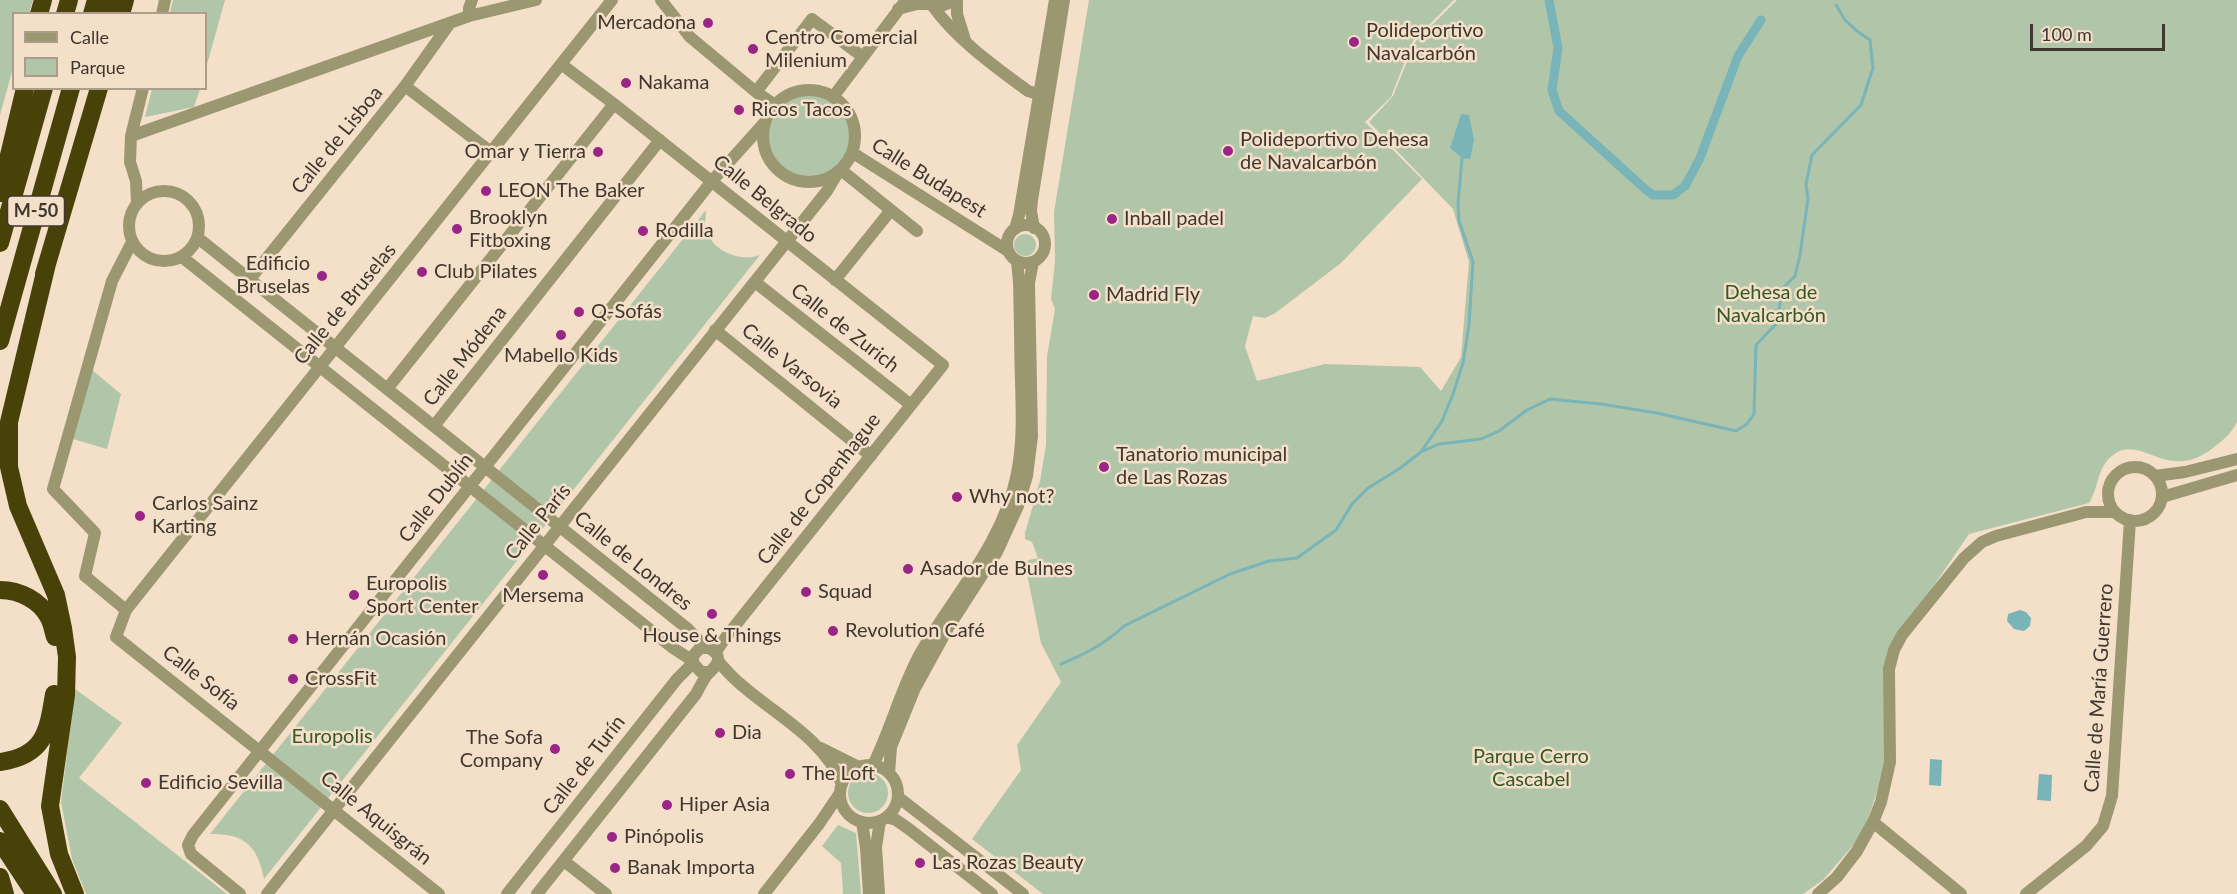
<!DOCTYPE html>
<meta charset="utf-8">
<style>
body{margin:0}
#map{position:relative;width:2237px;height:894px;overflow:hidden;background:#f4dfc9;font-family:Lato,sans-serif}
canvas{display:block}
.legend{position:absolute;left:12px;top:12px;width:195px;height:78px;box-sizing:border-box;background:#f4dfc9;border:2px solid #ac9c8b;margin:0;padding:8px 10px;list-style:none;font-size:18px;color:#40372f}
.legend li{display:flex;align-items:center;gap:12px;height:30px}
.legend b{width:30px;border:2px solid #ac9c8b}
.scale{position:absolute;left:2030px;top:24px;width:135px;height:27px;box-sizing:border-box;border:3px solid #40372f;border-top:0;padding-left:8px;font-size:18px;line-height:21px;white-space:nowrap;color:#40372f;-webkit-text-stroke:4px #f4dfc9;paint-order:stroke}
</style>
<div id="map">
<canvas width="2237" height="894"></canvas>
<ul class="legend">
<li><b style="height:8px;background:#9b9871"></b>Calle</li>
<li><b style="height:16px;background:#b1c6a9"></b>Parque</li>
</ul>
<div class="scale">100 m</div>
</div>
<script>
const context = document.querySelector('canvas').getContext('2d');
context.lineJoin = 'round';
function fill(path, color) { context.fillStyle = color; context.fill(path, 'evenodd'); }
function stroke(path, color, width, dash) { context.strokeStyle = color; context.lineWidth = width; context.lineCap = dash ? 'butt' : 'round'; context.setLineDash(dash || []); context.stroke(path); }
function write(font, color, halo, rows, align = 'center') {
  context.font = font + ' Lato,sans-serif'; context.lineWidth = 5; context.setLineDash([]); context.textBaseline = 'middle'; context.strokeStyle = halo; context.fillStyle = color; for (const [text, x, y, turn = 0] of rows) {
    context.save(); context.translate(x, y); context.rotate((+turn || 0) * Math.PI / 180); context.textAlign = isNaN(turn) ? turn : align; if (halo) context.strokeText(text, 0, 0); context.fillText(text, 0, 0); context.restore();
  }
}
fill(new Path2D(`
 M0 0H33L29 13 14 14 13 68 0 115Z
 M173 0H225L206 68V14L170 13Z
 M1089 0H1454L1413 41 1391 97 1365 122 1422 179 1341 263 1274 314 1265 318 1253 316 1245 346 1257 381 1325 364 1420 367 1441 391 1461 357 1469 262 1453 209 1369 122 1393 96 1415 42 1457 0H2237V422C2231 434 2223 440 2213 448 2201 457 2190 462 2175 461 2155 461 2133 439 2113 455 2097 467 2099 487 2089 503L1969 534 1886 656V766L1862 835 1823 880 1803 894H1043L972 839 1021 770 1017 745 1061 682 1041 643 1025 564 1029 560 1038 558 1032 542 1025 539V533L1040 481 1046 445 1047 356 1055 309 1051 299 1055 261 1054 212Z
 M152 89H200L194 107 145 117Z
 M767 137a42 42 0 1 1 84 0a42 42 0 1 1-84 0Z
 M706 210C706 214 705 220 705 224 708 250 739 263 760 255L264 879C258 846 244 833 210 834Z
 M1014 245a11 11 0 1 1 22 0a11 11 0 1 1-22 0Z
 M91 369 121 394 107 449 73 439Z
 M75 689 122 723 79 778 227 894H86L72 859 61 802Z
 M848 793a20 20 0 1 1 40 0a20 20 0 1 1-40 0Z
 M838 825 856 833 861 894H843L841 863 822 846Z`), '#b1c6a9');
fill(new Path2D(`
 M1461 114 1469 115 1474 140 1470 159 1462 158 1450 148Z
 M2020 610 2026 612 2031 618 2030 626 2024 631 2014 629 2007 621 2008 614Z
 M1930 759 1942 760 1941 786 1929 785Z
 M2039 774 2052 775 2051 801 2037 800Z`), '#79b4b8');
stroke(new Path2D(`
 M1421 452 1439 444 1481 439 1499 431 1527 410 1550 399 1601 404 1657 413 1736 431 1747 424 1754 414 1756 345 1776 324 1783 288 1795 276 1800 255 1808 199 1806 184 1812 155 1861 105 1873 68 1870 40 1857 31 1845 20 1836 5
 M1061 664C1085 654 1105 644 1124 626L1230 574 1269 561 1297 558 1336 530 1352 504 1368 488 1399 469 1421 452 1442 421 1453 394 1463 363 1469 325 1473 262 1459 221 1458 204 1462 158`), '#79b4b8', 3);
stroke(new Path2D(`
 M1549 0 1558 48 1552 90 1559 111 1645 189 1653 195H1673L1685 186 1700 158 1738 56 1761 20`), '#79b4b8', 9);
stroke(new Path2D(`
 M661 0 690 37 756 92 775 105
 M957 0V14L965 40
 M927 2C936 9 945 6 953 0
 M932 5C956 39 994 66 1028 91L1038 94
 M898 9 917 4H930
 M162 14 165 0
 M469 16V8L472 0
 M561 64 614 104 943 365 726 637 716 652
 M405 86 491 152
 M763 136a46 46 0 1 1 92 0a46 46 0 1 1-92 0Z
 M756 92 812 19 863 57
 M833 97 906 0
 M131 136 469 16 536 0
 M853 153 1008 251
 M841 170 917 231
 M129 226a35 35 0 1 1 70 0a35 35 0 1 1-70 0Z
 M137 203 136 181 130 162 131 136 143 88
 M1007 244a19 19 0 1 1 38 0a19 19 0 1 1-38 0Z
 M1034 228 1031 211 1032 200 1064 0
 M1015 229 1019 215 1055 0
 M198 238 688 629 705 647
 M182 257 673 648 693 661
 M250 279 405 86 450 23
 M835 280 891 210
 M755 282 911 405
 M715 330 871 456
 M387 389 614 104
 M434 426 660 140
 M2108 494a27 27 0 1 1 54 0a27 27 0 1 1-54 0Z
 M2155 476 2185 472 2237 459
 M2162 497 2237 475
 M126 610 85 576 95 533 53 489 112 281 132 242
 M718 661C724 668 730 675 737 681 773 714 823 737 842 784
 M821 748 859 767
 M873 765C891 729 901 688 921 652 955 594 1004 542 1017 473 1023 443 1022 413 1021 382 1020 349 1020 316 1019 282L1017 261
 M840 794a29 29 0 1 1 58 0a29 29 0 1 1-58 0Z
 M889 773 891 747 915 688 948 628 997 552 1018 506 1027 476 1032 436 1029 283 1033 262
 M898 797 1023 894
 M887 817 896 820 909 829 992 894
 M862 822 866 848 869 894
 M1873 822 1961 894
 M564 861 606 894
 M240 894 191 854 188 845 193 835 712 181 765 122
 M267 894 827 191 837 174
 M439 894 116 637 126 610 612 0
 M507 894 677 679 693 663
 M537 894 696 694C700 687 704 677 710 672 719 663 723 656 709 648H700L693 656V663L701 672H709
 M764 894 819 824 840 793
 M879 894 876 847 880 821
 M1818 894 1837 877 1857 851 1873 822 1881 802 1890 762 1889 669 1894 650 1902 635 1964 558 1982 542 1996 536 2086 512H2115
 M2026 894 2086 846 2103 826 2112 796 2130 520`), '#9b9871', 12);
stroke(new Path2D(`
 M39 14 43 0
 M65 14 69 0
 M92 14 96 0
 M107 14 112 0
 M121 14 125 0
 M0 193 25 88
 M0 243 44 88
 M47 264 9 422V467L18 506 56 595 63 628 67 657 66 695 50 806 59 854 75 894
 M44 274 99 88
 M0 341 71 88
 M0 590C19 590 40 600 49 618 52 623 53 631 55 637
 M0 762C44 756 48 732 54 694
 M0 809 53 894
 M0 841 35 894
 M0 877 5 894`), '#484209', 18);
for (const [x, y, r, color] of [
 [708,23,6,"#992684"],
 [1354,42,6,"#992684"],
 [753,49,6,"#992684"],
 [626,83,6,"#992684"],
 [739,110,6,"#992684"],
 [1228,151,6,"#992684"],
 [598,152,6,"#992684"],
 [486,191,6,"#992684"],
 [1112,219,6,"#992684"],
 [457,229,6,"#992684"],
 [643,231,6,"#992684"],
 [422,272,6,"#992684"],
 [322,276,6,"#992684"],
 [1094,295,6,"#992684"],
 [579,312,6,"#992684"],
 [561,335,6,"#992684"],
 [1104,467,6,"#992684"],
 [957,497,6,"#992684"],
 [140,516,6,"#992684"],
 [908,569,6,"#992684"],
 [543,575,6,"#992684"],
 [806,592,6,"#992684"],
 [354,595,6,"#992684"],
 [712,614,6,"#992684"],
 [833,631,6,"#992684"],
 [293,639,6,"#992684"],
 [293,679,6,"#992684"],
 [720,733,6,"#992684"],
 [555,749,6,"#992684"],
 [790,774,6,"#992684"],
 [146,783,6,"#992684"],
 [667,805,6,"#992684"],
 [612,837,6,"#992684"],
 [920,863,6,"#992684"],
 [615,868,6,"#992684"]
]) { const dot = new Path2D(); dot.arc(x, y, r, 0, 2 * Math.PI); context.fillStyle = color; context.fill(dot); stroke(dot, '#f4dfc9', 2); }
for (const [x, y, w] of [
 [36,211,57]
]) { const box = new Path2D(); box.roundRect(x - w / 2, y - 15, w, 30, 4.5); context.fillStyle = '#f4dfc9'; context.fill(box); stroke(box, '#40372f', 1.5); }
write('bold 18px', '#40372f', null, [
 ["M-50",36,211]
]);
write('20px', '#40372f', '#f4dfc9', [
 ["Mercadona",696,23,"right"],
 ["Polideportivo",1366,31],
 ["Navalcarbón",1366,54],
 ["Centro Comercial",765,38],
 ["Milenium",765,61],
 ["Nakama",638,83],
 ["Ricos Tacos",751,110],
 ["Polideportivo Dehesa",1240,140],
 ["de Navalcarbón",1240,163],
 ["Omar y Tierra",586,152,"right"],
 ["LEON The Baker",498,191],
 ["Brooklyn",469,218],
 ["Fitboxing",469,241],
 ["Inball padel",1124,219],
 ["Rodilla",655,231],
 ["Edificio",310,264,"right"],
 ["Bruselas",310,287,"right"],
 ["Club Pilates",434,272],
 ["Madrid Fly",1106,295],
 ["Q-Sofás",591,312],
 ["Mabello Kids",561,356,"center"],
 ["Tanatorio municipal",1116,455],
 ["de Las Rozas",1116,478],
 ["Why not?",969,497],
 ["Carlos Sainz",152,504],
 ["Karting",152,527],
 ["Asador de Bulnes",920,569],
 ["Europolis",366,584],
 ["Sport Center",366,607],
 ["Squad",818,592],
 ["Mersema",543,596,"center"],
 ["Revolution Café",845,631],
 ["House & Things",712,636,"center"],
 ["Hernán Ocasión",305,639],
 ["CrossFit",305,679],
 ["Dia",732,733],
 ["The Sofa",543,738,"right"],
 ["Company",543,761,"right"],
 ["The Loft",802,774],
 ["Edificio Sevilla",158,783],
 ["Hiper Asia",679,805],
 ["Pinópolis",624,837],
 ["Las Rozas Beauty",932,863],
 ["Banak Importa",627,868]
], 'left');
write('20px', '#40372f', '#f4dfc9', [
 ["Calle de Lisboa",337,140,-51],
 ["Calle Budapest",929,178,32],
 ["Calle Belgrado",765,199,39],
 ["Calle de Bruselas",345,304,-51],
 ["Calle de Zurich",845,328,38],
 ["Calle Módena",465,356,-52],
 ["Calle Varsovia",792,366,39],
 ["Calle de Copenhague",819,489,-52],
 ["Calle Dublín",436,498,-52],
 ["Calle París",538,522,-51],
 ["Calle de Londres",633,561,39],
 ["Calle Sofía",201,678,38],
 ["Calle de María Guerrero",2099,688,-86],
 ["Calle de Turín",584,765,-52],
 ["Calle Aquisgrán",376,818,39]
]);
write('20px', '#345924', '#f4dfc9', [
 ["Dehesa de",1771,293],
 ["Navalcarbón",1771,316],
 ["Europolis",332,737],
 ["Parque Cerro",1531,757],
 ["Cascabel",1531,780]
]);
</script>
